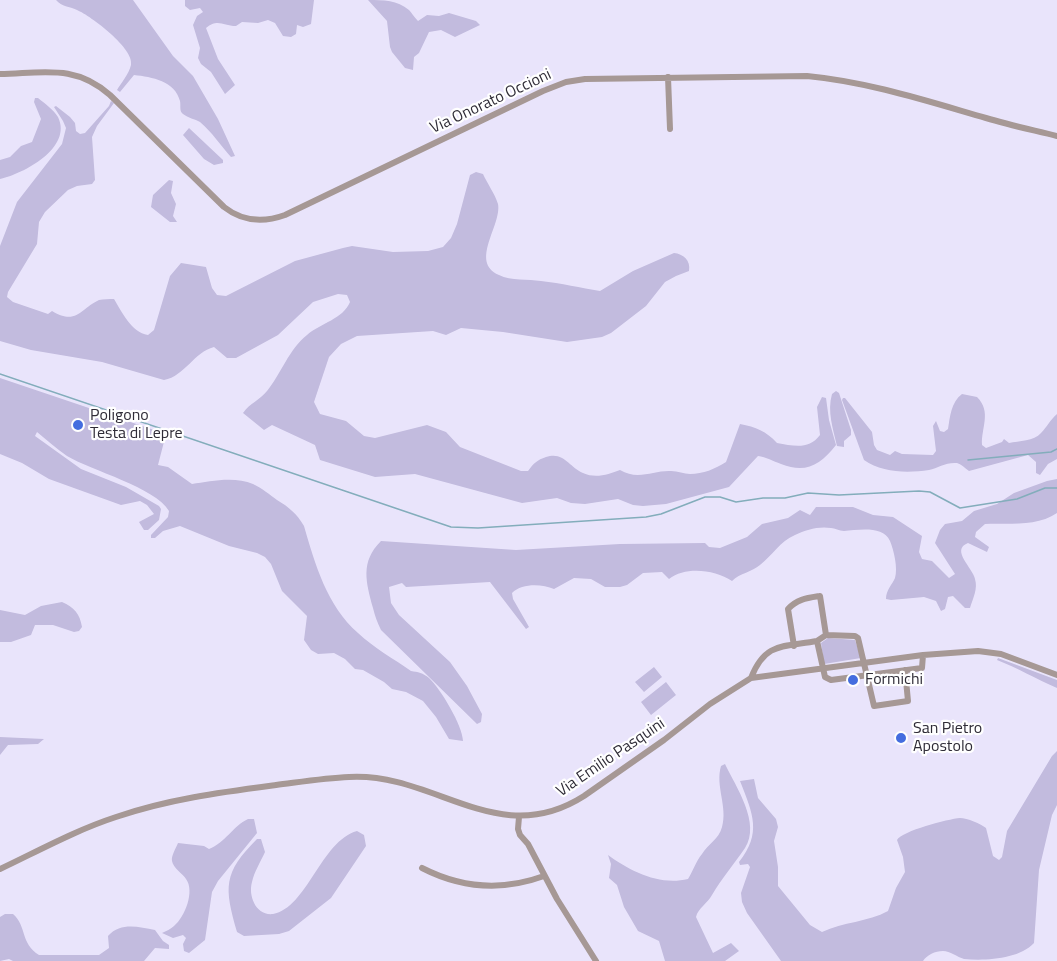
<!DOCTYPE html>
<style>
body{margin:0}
canvas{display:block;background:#e9e4fb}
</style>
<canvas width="1057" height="961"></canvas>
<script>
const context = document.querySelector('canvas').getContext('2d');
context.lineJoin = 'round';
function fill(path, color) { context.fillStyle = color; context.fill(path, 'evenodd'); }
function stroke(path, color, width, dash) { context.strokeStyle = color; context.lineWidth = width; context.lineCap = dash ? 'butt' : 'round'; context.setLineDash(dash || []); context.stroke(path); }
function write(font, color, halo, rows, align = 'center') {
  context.font = font + ' "Titillium Web",sans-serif'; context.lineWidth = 4.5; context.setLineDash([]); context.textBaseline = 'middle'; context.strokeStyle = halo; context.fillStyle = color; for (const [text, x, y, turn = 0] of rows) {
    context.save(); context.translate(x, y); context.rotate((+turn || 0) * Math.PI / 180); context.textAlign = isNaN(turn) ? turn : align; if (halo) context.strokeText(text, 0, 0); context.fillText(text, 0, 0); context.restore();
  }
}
fill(new Path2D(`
 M56 0H133L173 56 193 76 218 119 235 156 231 157C221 146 212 132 200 122 195 119 188 118 183 114 179 111 181 106 180 101 175 81 152 77 134 75L120 92 117 90C121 83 129 74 131 65 135 49 91 16 77 10 69 6 62 7 56 0Z
 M314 0 311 24 303 27 297 25 296 34 291 37 283 36 275 23 268 20 258 23 242 22 236 26C223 26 218 18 206 28L218 59 235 85 225 94 211 72 201 64 198 58 200 48 193 25 197 16 203 12 200 8 190 10 185 6V0Z
 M368 0C384 0 397 0 409 10 412 13 414 17 418 21L427 15 439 16 449 13 476 21 480 25 455 37 441 30 429 32 419 53 414 57 413 70 405 68 392 52 390 47 387 21Z
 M38 98C44 103 54 110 58 117 73 148 23 174 0 179V160L10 157 21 146 32 142 41 119 34 102 35 98Z
 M111 101 114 103 97 126 92 137 95 180 92 184 77 186 68 190 45 212 39 222 37 244 8 292 7 297 13 302 48 314 52 311C77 326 81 308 99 300 103 299 110 299 114 299 122 312 131 332 148 335L154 330 170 276 181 263 206 267 212 288 217 295 226 296 295 261 343 248 352 246 393 252 428 251 443 247 451 238 457 224 470 175 476 172 483 174C487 183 495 194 498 204 502 225 469 262 499 275 511 281 528 279 541 281 561 283 581 288 600 291L633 271 674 253C683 254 691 260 689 271L676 276 665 282 646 306 611 333 602 337 567 342 503 332 461 328 446 335 433 331 357 336 341 344 329 357 314 402 320 414 346 421 364 436 375 438 427 425 446 432 460 447 521 471H528C534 463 537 460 546 457 564 451 569 467 583 473 596 479 609 474 620 470 638 481 654 470 671 471 678 471 684 474 690 474 703 474 715 469 726 462L740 424C756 427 766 431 777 443 794 446 809 450 820 435L817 407 822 397 826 398 829 420 836 445C820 465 806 474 781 464 773 461 766 457 758 456L729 487 666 504 643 506 633 505 618 499 585 504 571 503 557 498 522 503 415 474 375 477 320 460 315 445 272 425 264 430 243 413C250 403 260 400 267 391 281 374 289 349 307 335 321 323 343 319 350 302L347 295 338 294 313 302 278 335 236 358H227L214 347C194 352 185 376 164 380L102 362 31 350 0 341V246L17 202 62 144 66 128 63 121 54 107 56 106 70 117 75 123 76 131 80 134 85 133 109 106Z
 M189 128 223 160V163L214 165 204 159 183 135Z
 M169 180 173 181 171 193 176 204 173 216 177 222H170L151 207 153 195Z
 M0 378 166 434 158 465 168 467 192 484C210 481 235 476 253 484 262 488 270 495 277 500 289 507 297 514 304 526 315 564 327 606 358 633 374 648 394 659 411 671 418 672 423 673 429 678 440 688 463 726 463 741L449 739 436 717 423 701 406 692 392 689 384 682 363 670 355 669 345 659 334 653 318 654 311 650 304 640 307 616 282 591 271 564 265 557 257 553 229 546 180 526 163 531 155 538H151V535L168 517 169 511C155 487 92 471 67 456 57 449 47 440 37 432L35 436 81 469 126 487 159 506 161 509 159 520 148 530H144L139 522 154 514 147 505 140 501 121 505 49 479 22 463 0 454Z
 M836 391 839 393 851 430V435L844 441V447L837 446C833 429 827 411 832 394Z
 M962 394 977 397C992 412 981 428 982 445L986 448 1002 442 1004 439 1009 443C1019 441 1034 441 1041 433 1047 427 1050 420 1057 414V459L1048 464 1040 475 1036 473V462L1028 455 969 471C965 468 961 464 957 463 946 462 938 468 929 470 908 473 882 473 864 460L842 400 843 398H845L872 432 874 445 877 450 890 455 895 451 902 454 933 455 936 451 933 426 936 421 940 431 944 432 948 429C950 417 951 402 962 394Z
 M1057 479V513C1037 527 1008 523 985 524L976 532 975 537 989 547 987 552 968 543C950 550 973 568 975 579 978 589 973 598 970 608H965L953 596 948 597 945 609 941 611 936 601 924 597 891 600 886 599C886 590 892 585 895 578 898 568 894 551 890 541 883 525 858 530 844 531 839 531 835 528 831 528 818 526 806 530 795 535 780 541 772 556 760 565 752 572 740 573 732 581 715 570 686 566 669 579L662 572 643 573 627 585 620 587H605L591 579 574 578 554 589C542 584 522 583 512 593L513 599 529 627 526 629 490 582 406 587 402 583 389 587 391 603 399 615 450 662 467 686 482 714 481 722 477 724 381 630C377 622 375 616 373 608 366 582 360 562 381 541L516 550 620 544 705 543 709 547 720 548 747 537 762 524 788 518 800 510 810 515 816 507H853L873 515 893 517 922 536 919 552 922 559 932 561 949 578 955 574 935 543 940 530 945 524 962 521 974 511 997 504 1014 493 1047 481Z
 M62 602C74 607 80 614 82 627L79 631 74 632 53 625H35L31 635 11 642H0V610L25 615 41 606Z
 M828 638 855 640 861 658 824 664 821 643Z
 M998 658 1057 680V688C1036 679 1018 668 997 660Z
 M654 667 662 677 644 692 635 682Z
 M666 682 676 695 651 715 641 702Z
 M0 737 44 739 38 744 8 745 0 755Z
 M1057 751V805L1052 815 1039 870 1034 943C1019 959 986 961 964 959 957 957 950 951 943 951 935 951 927 955 923 961H781L747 913 742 902 741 893 750 867 748 864 740 865 739 862C762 833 753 814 740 781L754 779 758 798 776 819 778 827 774 841 778 867V886L810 925 822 932C843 922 868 922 888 911L896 888 905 872 903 857 897 840C902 831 948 819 960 818 967 818 981 824 986 828L993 856 999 860 1002 857 1007 831 1052 756Z
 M725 764C736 787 761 823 745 848 734 864 722 878 712 895 708 903 698 908 696 917L713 953 731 943 739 951 725 961H665L659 941 638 931 624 907 617 885 609 878 611 864 608 855C630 871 659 886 688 879 693 871 696 861 702 854 708 844 719 839 722 827 728 807 715 786 721 766Z
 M248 819H254L257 833 218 881 212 892 205 940 189 953 184 951 183 944 186 938 183 935 173 938 162 933C166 931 171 929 174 926 185 917 195 891 186 879 183 874 173 868 172 861 171 856 176 848 178 843L204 846 209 849C225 843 233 826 248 819Z
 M357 831 364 835 366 846 331 898 289 931 279 934 244 936 237 932C224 887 223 873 257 839H261L265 852C261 861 254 872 252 882 248 896 256 916 273 914 307 908 321 841 357 831Z
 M5 914H13C27 926 20 943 39 955H99L109 948 108 936C121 922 138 927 155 930L163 941 169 945V949L155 948 144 961H13L9 959 0 961V917Z`), '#c2bbde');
stroke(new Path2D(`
 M0 374 451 527 478 528 646 517 661 514 705 497H720L736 502 763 498H785L808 493 839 495 919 491 930 492 960 508 1017 499 1045 488H1057
 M968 460 1051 452 1057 449`), '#83adbb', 1.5);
stroke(new Path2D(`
 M0 74C44 73 75 64 110 95L224 207C243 222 263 223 285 215L543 91 566 82 585 79 807 76C869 82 927 101 986 118 1009 125 1033 130 1057 136
 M668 77 670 129
 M817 641 826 635 855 636 858 638 874 706 908 701 905 670
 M794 646 788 609C797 599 807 598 820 596L826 635
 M751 678C765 642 783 647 817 641L825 677 831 680 922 668 923 655
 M519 817 518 829 520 835 528 844 557 899 596 961
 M422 868C461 888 503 891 544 876
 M0 869C38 851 76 830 116 817 168 799 223 792 276 785 300 782 325 778 349 777 435 772 498 851 584 796L664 740 710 704 751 678 923 655 978 651 1001 654 1057 675`), '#a69895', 6);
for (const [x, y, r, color] of [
 [78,425,6,"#446ddf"],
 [853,680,6,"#446ddf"],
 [901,738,6,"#446ddf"]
]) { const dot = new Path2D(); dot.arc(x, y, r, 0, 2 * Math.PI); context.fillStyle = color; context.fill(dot); stroke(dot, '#fff', 2); }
write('16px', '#2f2c37', '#fff', [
 ["Via Onorato Occioni",491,102,-25],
 ["Via Emilio Pasquini",611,758,-34]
]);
write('16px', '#2f2c37', '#fff', [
 ["Poligono",90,416],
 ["Testa di Lepre",90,434],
 ["Formichi",865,680],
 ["San Pietro",913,729],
 ["Apostolo",913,747]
], 'left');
</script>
